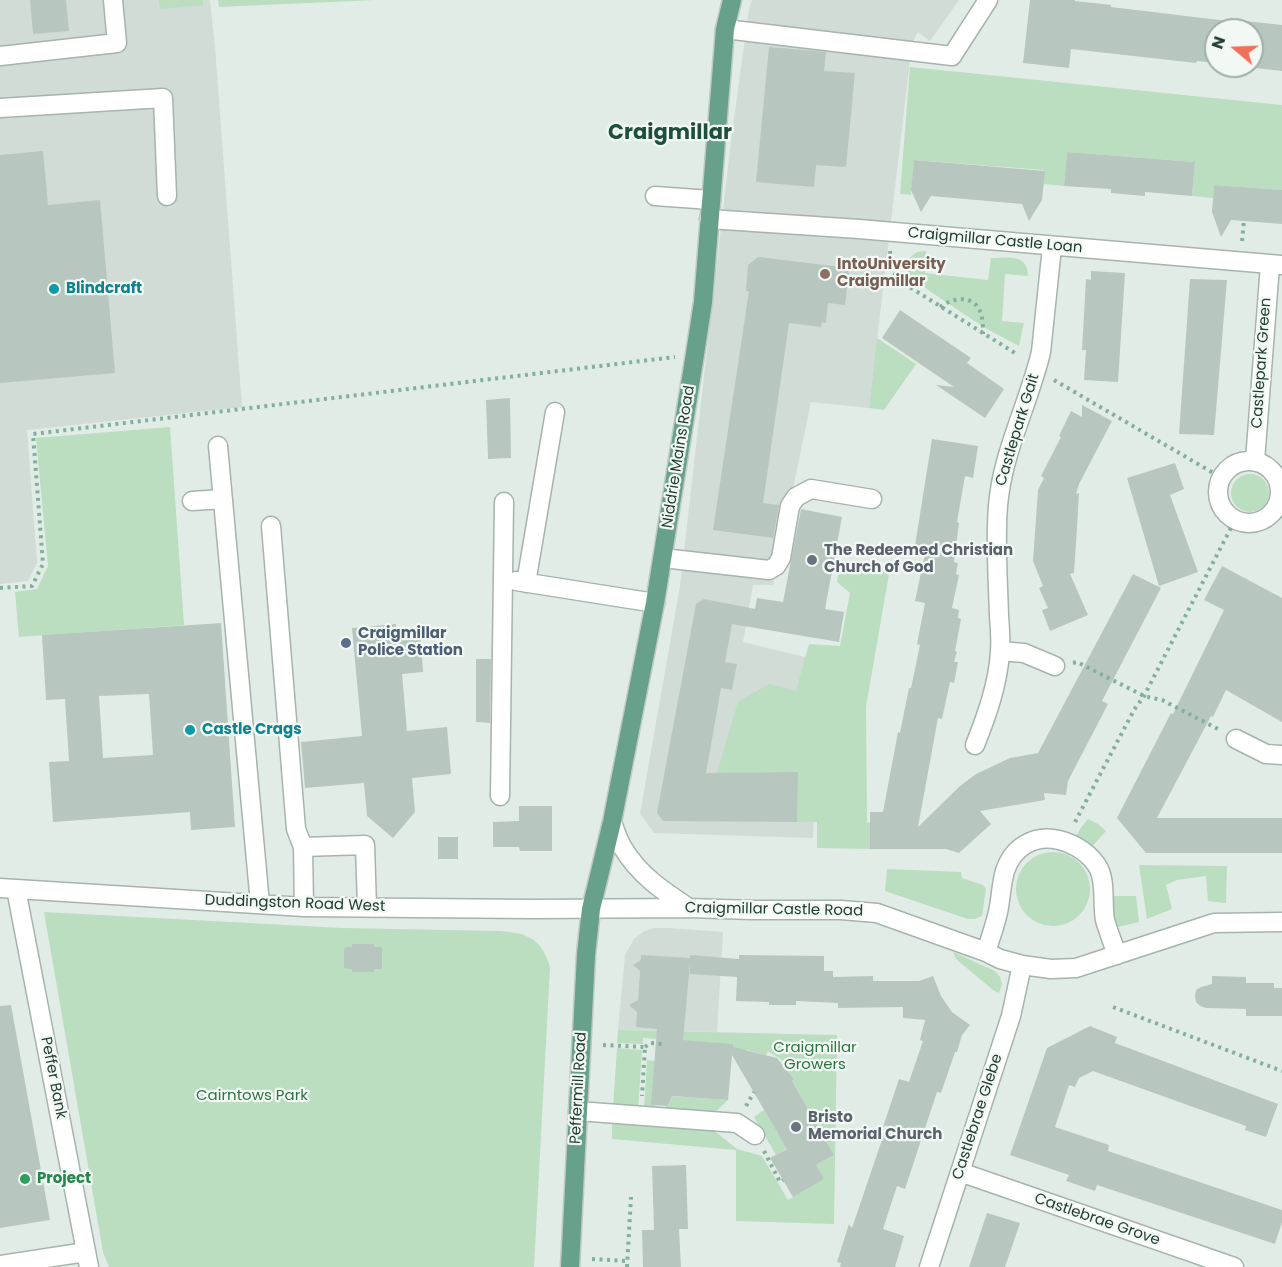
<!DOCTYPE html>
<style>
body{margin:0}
#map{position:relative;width:1282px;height:1267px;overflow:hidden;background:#e2ece6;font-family:Poppins,sans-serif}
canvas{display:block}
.north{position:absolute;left:1204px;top:18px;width:60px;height:60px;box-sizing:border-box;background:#f2f9f5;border:2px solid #9faea7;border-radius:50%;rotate:289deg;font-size:16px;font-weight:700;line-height:24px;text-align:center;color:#223d33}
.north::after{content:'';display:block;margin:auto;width:21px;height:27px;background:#f1705b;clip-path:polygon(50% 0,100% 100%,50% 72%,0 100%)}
</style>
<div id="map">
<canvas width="1282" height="1267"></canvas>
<div class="north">N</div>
</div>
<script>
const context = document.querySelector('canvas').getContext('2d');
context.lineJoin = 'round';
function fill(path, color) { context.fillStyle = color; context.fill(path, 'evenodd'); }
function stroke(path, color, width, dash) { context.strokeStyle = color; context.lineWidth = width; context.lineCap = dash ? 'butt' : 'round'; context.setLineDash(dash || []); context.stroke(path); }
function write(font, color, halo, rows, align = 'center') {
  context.font = font + ' Poppins,sans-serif'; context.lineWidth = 4.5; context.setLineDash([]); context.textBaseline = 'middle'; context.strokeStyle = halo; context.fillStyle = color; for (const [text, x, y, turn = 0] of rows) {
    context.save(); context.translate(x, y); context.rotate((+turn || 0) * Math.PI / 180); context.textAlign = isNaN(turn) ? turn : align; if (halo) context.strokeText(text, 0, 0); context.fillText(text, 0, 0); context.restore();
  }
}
fill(new Path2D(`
 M0 0H210L215 47 242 407 27 430 37 563 28 581 0 584Z
 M752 0H959L930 41 918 32 912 43 869 408 811 402 773 585H753L743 642 821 661 813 838 654 833 640 814 680 586 731 141 749 9Z
 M654 928H670L723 932 717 1032 618 1030 625 955 634 939 643 932Z`), '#d0dcd5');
fill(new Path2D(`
 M159 0H203V5L160 9Z
 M218 0H375L219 7Z
 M910 67 1282 105V190L1214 185 1213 198 1192 196 1195 162 1067 152 1064 186 1043 184 1044 170 914 160 911 195 900 194Z
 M926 251 925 273 988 280 991 258C1009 258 1027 253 1028 276L1005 274 1002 321 1024 323 1019 346 985 328 934 294 910 277 907 268 908 259 917 252Z
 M877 338 916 364 884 410 869 408Z
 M170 427 184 625 19 637 15 592 37 589 48 566 36 438Z
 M1231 493a19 19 0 1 1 38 0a19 19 0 1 1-38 0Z
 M840 562 890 568 866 707 867 822 870 823V849L817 848V822H797L798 772 717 773 738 702 769 684 796 691 809 644 840 646 850 593 837 582Z
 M1088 819 1098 824 1106 831 1089 850 1074 840 1080 829Z
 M1016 889a37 37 0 1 1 74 0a37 37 0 1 1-74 0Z
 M1139 865 1227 866 1226 903 1208 901 1206 876 1177 880 1166 885 1172 909 1147 919Z
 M887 869 961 872 962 878 983 885 986 889 982 916 975 919H968L885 891Z
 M1110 896H1136L1139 922 1118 927C1109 918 1109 908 1110 896Z
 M44 912 342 928 500 931C528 933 542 939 550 967L534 1267H109L103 1252Z
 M953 952 995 971 1000 977 1002 984 999 993 993 990 956 959Z
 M618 1030 837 1035 834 1224 736 1221V1150L612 1139V1121L712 1129 737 1149 762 1156 788 1200 823 1179 816 1165 834 1155 792 1081 794 1079 783 1065 785 1062 768 1051 766 1055 747 1050 733 1054V1044L643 1038V1044L617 1043Z
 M617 1048 642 1050 638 1110 613 1108Z
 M647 1060 655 1061 653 1104 657 1108 665 1107 667 1105 669 1096 728 1100 712 1115 644 1111Z
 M764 1110 787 1148 776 1155 754 1117Z`), '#bbddc0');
fill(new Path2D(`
 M30 0H66L69 31 33 34Z
 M1030 0H1075V1L1111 5V7L1236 22 1237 20 1282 25V71L1238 66H1252V30H1216V63L1197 61 1196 63 1071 49 1069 68 1023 63Z
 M769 47 826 52 824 71 855 73 846 167 816 165 814 187 756 182Z
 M43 151 48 205 100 200 115 373 0 383V155Z
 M1067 152 1195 162 1192 196 1145 192V196L1111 193V189L1064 186Z
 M914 160 1045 171 1042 200 1029 221 1022 204 931 196 921 212 911 190Z
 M1214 185 1282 190V224L1231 220 1221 237 1212 212Z
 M758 257 849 268 845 305 828 303 826 323 822 322 821 327 789 323 763 503 779 505 773 538 713 530 749 291H746L748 265Z
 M1091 271 1125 273 1118 382 1084 380 1086 350H1082L1086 279 1091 280Z
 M1190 279 1227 280 1214 435 1179 434Z
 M900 310 971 358 967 363 1004 389 985 418 936 385 954 387 882 338Z
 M510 398 511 458 488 459 486 400Z
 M1082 405 1112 421 1079 484 1076 494 1079 493 1077 528 1074 573 1070 574 1088 615 1050 631 1042 610 1048 608 1039 588 1043 586 1033 561 1038 490 1044 478 1041 476 1061 437 1059 436 1071 411 1082 417Z
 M932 439 978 446 973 478 965 476 957 522 959 523 954 562 958 563 956 574 959 575 952 608 959 610 958 618 961 619 955 651 957 652 954 662H958L954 683 950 682 942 719 938 718 918 827 960 786 976 774 1010 758 1038 753 1133 574 1161 588 1102 701 1108 704 1068 781 1066 795 1044 793 1045 800 980 811 991 824 959 853 946 849H870V812H883L898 732 900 733 909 688H911L920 645 917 644 925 603 915 601 925 554 914 552Z
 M1175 463 1184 489 1170 495 1198 572 1159 586 1127 478Z
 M801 509 842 517 825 609 844 612 839 642 732 624 725 662 737 664 732 690 721 688 706 773 798 772 797 822 663 821 657 813 696 604 704 599 755 609 757 598 783 602Z
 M1222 566 1282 598V722L1226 690 1213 717 1211 716 1157 818H1282V853H1146L1117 818 1171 713 1173 714 1224 610 1204 600Z
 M221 623 235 827 191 830 190 812 53 822 49 762 69 761 65 699 46 700 42 635ZM149 694 153 755 103 758 99 696Z
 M396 624V629L420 627 423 672 402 674 407 731 447 727 451 774 412 778 415 812 393 838 367 816 364 783 305 788 301 742 362 736 352 628Z
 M476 659H491L490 723 476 722Z
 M519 806H552V851H520L519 847H493V822L519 821Z
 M438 837H458V859H438Z
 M352 944H374V947H382V969H374V972H352V969L344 968V950L345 947H352Z
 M641 955 690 958V955L739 959V955L824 956V971H833V977L873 976V981H919L933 976 941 996 952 1012 970 1025 962 1035 957 1052H955L941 1093 937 1092 905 1189 897 1186 883 1229 904 1236 895 1267H840L841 1263 837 1262 849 1224 852 1228 887 1125 883 1127 899 1079 909 1082 923 1041 920 1040 925 1020 903 1018V1007L838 1008V1003L796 1001V1005H769V1002L736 1001 737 977 690 974V963L683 1040 733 1044V1047L777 1058 794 1079 792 1081 834 1155 816 1165 824 1179 793 1197 770 1158 787 1149 732 1055 728 1100 672 1096 667 1106 651 1105 657 1029 636 1027 637 1012 629 1005 638 1000 640 971 633 965 641 960Z
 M1212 976 1246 977V983H1274V988H1282V1016H1246V1009L1206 1008 1200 1006 1196 1002 1195 996 1196 990 1201 987 1212 984Z
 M11 1005 50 1220 0 1228V1006Z
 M1090 1026 1117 1037 1115 1043 1278 1104 1266 1137 1245 1130 1246 1126 1093 1071 1079 1078 1075 1087 1069 1085 1055 1127 1109 1145 1108 1151 1282 1210V1222L1275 1244 1097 1185 1095 1191 1066 1181 1069 1175 1010 1155 1047 1048Z
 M686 1165 688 1229H679L681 1267H643L642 1230H654L652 1166Z
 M987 1213 1020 1223 1005 1267H969Z`), '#b7c7bf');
const minor = new Path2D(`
 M725 29 952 56 988 0
 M0 56 117 43 113 0
 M0 108 163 98 167 196
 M655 196 711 200
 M709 219 859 229 1282 265
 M218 446 260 904
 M1218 492a31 31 0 1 1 62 0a31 31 0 1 1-62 0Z
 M1255 461 1270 265
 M192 501 223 499
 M271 526 296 829 303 847
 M663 558 769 570 776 566 781 558 790 506 796 497 811 489 872 499
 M516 581 655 603
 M526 583 555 412
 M1000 651 1024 653 1055 666
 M1236 739 1266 754 1282 755
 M975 745C987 715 998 684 1000 652 1001 640 1000 628 999 616 998 579 995 542 998 506 1002 453 1029 403 1041 352L1052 247
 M500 796 504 502
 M612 822C615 830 618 840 623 848 639 875 663 891 689 908
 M0 888 304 907 532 909 689 908 752 910H841L877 913 986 952 1000 959 1022 965 1051 969 1076 968 1214 923 1282 922
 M16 889 89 1267
 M304 907 303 847 365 845 367 907
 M986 952C990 939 995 926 998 912 1001 899 1001 884 1005 871 1013 847 1034 834 1059 840 1075 844 1091 854 1099 869 1106 884 1102 904 1105 920 1108 931 1113 943 1117 955
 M578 1111 737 1123 755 1135
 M960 1172 1234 1267
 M0 1265 86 1252
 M929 1267 1011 1016 1022 965`);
const major = new Path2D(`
 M570 1267 586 955 591 909 612 822 655 603 695 354 703 302 725 29 732 0`);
stroke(minor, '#a5b4ad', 21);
stroke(major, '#c1c9c6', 21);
stroke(new Path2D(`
 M1242 241 1244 221
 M890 251 892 270 900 281 1018 355
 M940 307C954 297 975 294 981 314 983 320 983 328 983 334
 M1054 380 1222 478
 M1274 511 1282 516
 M0 588 32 586 43 564 33 434 675 357
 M1073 663 1077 662 1144 696 1162 700 1218 729
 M1075 822 1134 710 1144 696 1235 520
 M1113 1007 1282 1071
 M603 1045 645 1047 642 1096
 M645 1047 650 1043 662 1044
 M746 1106 754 1092
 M764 1151 780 1182 783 1180
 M592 1259 627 1261
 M627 1267 631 1197`), '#82b09d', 4, [3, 4.5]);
stroke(minor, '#fff', 18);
stroke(major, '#67a18c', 18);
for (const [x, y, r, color] of [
 [825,274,6,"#8d6e63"],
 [54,289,6,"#0f9aa8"],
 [812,560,6,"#6b7280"],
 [346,643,6,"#5c6f8a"],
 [190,730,6,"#0f9aa8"],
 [796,1127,6,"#6b7280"],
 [25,1179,6,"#2e9e5b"]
]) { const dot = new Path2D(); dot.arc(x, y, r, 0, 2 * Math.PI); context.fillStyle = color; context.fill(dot); stroke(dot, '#f2f9f5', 2); }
write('15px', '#223d33', '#f2f9f5', [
 ["Craigmillar Castle Loan",995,241,5],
 ["Castlepark Green",1262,363,-86],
 ["Castlepark Gait",1018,430,-73],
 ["Niddrie Mains Road",679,457,-81],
 ["Duddingston Road West",295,904,2],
 ["Craigmillar Castle Road",774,910,1],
 ["Peffer Bank",53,1078,79],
 ["Peffermill Road",579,1088,-87],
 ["Castlebrae Glebe",978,1117,-72],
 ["Castlebrae Grove",1097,1220,19]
]);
write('bold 15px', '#785e54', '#f2f9f5', [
 ["IntoUniversity",837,265],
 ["Craigmillar",837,282]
], 'left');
write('bold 15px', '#0d838f', '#f2f9f5', [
 ["Blindcraft",66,289],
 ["Castle Crags",202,730]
], 'left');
write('bold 15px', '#5b616d', '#f2f9f5', [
 ["The Redeemed Christian",824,551],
 ["Church of God",824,568],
 ["Bristo",808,1118],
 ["Memorial Church",808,1135]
], 'left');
write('bold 15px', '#4e5e75', '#f2f9f5', [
 ["Craigmillar",358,634],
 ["Police Station",358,651]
], 'left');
write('15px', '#2c7440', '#f2f9f5', [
 ["Craigmillar",815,1048],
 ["Growers",815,1065],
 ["Cairntows Park",252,1096]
]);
write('bold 15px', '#27864d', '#f2f9f5', [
 ["Project",37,1179]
], 'left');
write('bold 21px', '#1e4f3e', '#f2f9f5', [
 ["Craigmillar",670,134]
]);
</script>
